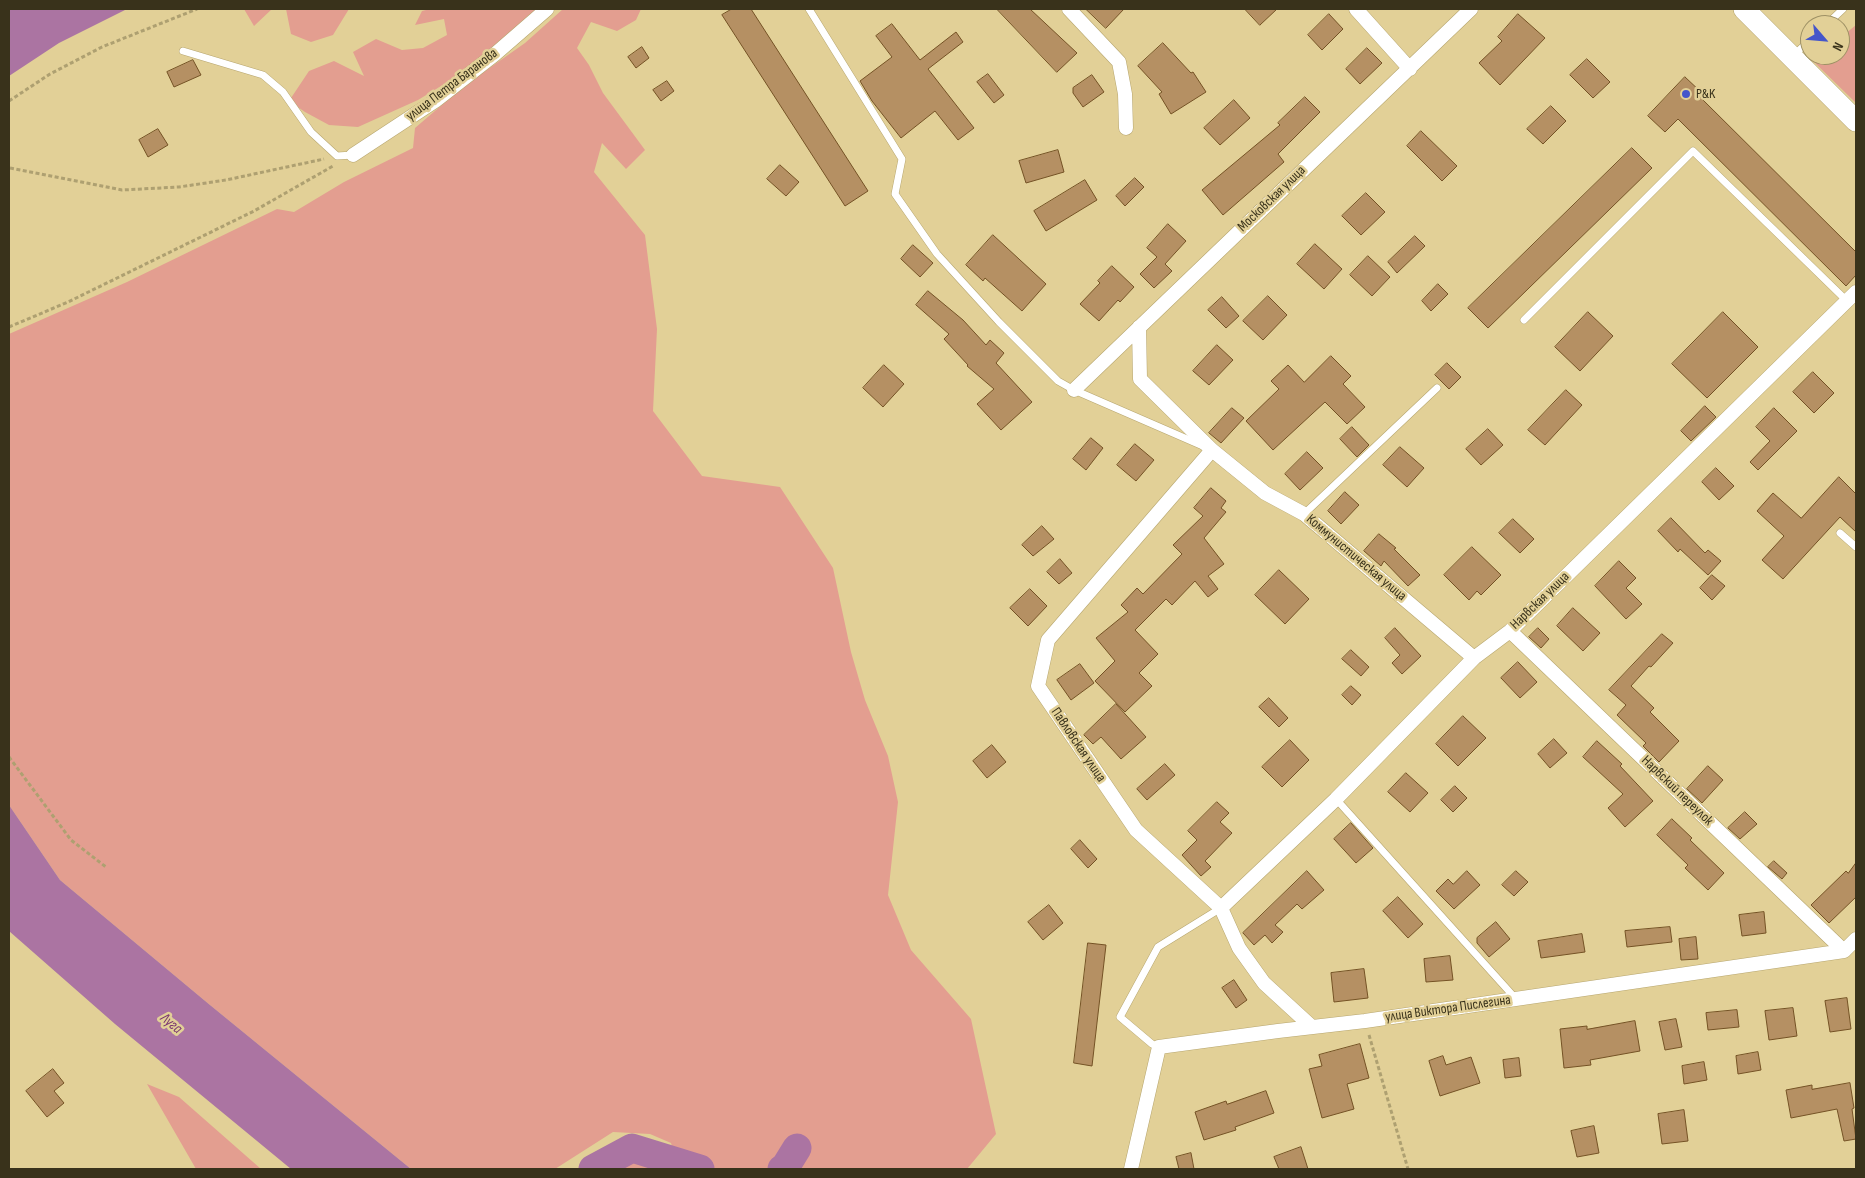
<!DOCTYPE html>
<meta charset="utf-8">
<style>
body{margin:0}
#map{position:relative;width:1865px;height:1178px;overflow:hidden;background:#e2d097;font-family:"Sofia Sans Condensed",sans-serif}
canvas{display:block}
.frame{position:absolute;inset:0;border:10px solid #39321b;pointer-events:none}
.north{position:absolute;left:1800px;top:15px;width:50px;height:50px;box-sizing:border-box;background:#e2d097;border:1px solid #9e9165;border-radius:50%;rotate:117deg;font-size:14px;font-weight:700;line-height:20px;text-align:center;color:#39321b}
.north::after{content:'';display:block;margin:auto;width:18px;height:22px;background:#4556ca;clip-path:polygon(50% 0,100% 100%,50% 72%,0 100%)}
</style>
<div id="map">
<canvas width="1865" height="1178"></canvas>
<div class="frame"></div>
<div class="north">N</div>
</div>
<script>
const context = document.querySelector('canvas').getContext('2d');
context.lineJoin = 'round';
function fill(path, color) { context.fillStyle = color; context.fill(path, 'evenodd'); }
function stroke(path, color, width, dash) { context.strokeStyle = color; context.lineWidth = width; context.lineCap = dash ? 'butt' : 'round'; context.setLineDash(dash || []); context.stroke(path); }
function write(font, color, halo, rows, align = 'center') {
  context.font = font + ' "Sofia Sans Condensed",sans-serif'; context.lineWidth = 5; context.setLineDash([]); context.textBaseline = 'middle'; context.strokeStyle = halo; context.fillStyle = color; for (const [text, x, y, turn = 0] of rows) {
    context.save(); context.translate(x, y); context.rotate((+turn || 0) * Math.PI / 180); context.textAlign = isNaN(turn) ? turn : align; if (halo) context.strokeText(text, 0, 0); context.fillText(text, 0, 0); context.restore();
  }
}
fill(new Path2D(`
 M244 9H272L254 26Z
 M286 9H349L333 35 311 42 291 34Z
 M430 9H538L461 74 418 100 358 127 329 125 305 112 289 101 309 71 334 61 364 76 353 52 376 39 402 50 423 48 447 35 444 19 415 25 422 11Z
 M563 9H641L636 20 617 31 591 22 577 48 589 65 603 93 645 150 626 169 602 143 594 172 645 235 657 329 653 411 702 476 780 487 833 568 851 652 865 700 888 756 898 802 888 895 911 950 971 1019 996 1134 967 1169H617L627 1162 678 1168 671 1143 650 1134 613 1132 555 1169H411L210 1005 60 880 9 805V334L127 282 277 209 294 212 344 182 413 148 415 128 464 86 525 43Z
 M1856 25V103L1813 61 1820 55H1840V38Z
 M147 1084 179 1097 261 1169H196Z`), '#e39e90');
fill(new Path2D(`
 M9 9H127L59 43 9 76Z
 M9 805 60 880 210 1005 411 1169H291L115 1024 9 931Z`), '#ab74a2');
stroke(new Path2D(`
 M593 1169 632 1148 700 1169
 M782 1169H784L797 1148`), '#ab74a2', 29);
const building = new Path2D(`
 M732 9H751L868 191 845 206 722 15Z
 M997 9H1030L1077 53 1057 72Z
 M1086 9H1124L1106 28Z
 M1245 9H1277L1260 25Z
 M1329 14 1343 29 1322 50 1308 35Z
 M1518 14 1545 38 1500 85 1479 63 1502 41 1498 37Z
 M892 24 920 60 956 32 963 42 928 69 974 128 958 140 935 111 901 138 872 101 860 81 892 57 876 36Z
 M1163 43 1191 73 1193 72 1206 92 1171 114 1159 94 1162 92 1138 66Z
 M642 47 649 58 636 68 628 57Z
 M1367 48 1382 63 1360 84 1346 69Z
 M1587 59 1610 82 1593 98 1570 75Z
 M193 60 201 75 174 87 167 72Z
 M988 74 1004 95 994 103 977 82Z
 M1092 75 1104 92 1083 107 1073 93V88Z
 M1685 77 1702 93 1699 96 1856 252V275L1846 286 1678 119 1665 132 1648 116Z
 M667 81 674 91 661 101 653 90Z
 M1305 97 1320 112 1278 154 1284 162 1223 215 1202 190 1280 125 1278 123Z
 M1234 100 1250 118 1220 145 1204 128Z
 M1551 106 1566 121 1543 144 1527 129Z
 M158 129 168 145 148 157 139 140Z
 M1421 131 1457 166 1442 181 1407 146Z
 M1632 148 1652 168 1488 328 1468 308Z
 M1058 150 1064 172 1026 183 1019 161Z
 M780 165 799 182 786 196 767 179Z
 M1135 178 1144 187 1125 206 1116 196Z
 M1085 180 1097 200 1046 231 1034 211Z
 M1366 193 1385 212 1361 235 1342 216Z
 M1168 224 1186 241 1165 264 1172 271 1154 288 1140 274 1157 257 1147 248Z
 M993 235 1046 284 1022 311 985 278 983 281 966 265Z
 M1415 236 1425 246 1397 273 1388 262Z
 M1315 244 1342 269 1324 289 1297 264Z
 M913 245 933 263 920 277 901 259Z
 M1368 256 1390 277 1372 296 1350 275Z
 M1112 266 1134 287 1120 302 1118 300 1099 321 1080 304 1100 283 1098 281Z
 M1438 284 1448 294 1431 311 1422 301Z
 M928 291 963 320 986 345 990 340 1004 353 996 363 1032 402 1001 430 977 404 994 389 967 366 968 365 944 339 949 334 916 305Z
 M1268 296 1287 315 1263 340 1243 321Z
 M1222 297 1239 316 1226 328 1208 310Z
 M1588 312 1613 336 1580 371 1555 347Z
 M1723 312 1758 347 1707 398 1672 364Z
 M1217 345 1233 360 1209 385 1193 371Z
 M1331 356 1351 376 1343 384 1365 407 1347 424 1325 402 1273 450 1246 421 1279 389 1271 381 1288 365 1304 382Z
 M1447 363 1461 377 1449 389 1435 375Z
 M884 365 904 384 883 407 863 388Z
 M1813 372 1834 393 1814 413 1793 392Z
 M1566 390 1582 405 1545 445 1528 430Z
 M1705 406 1716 417 1691 441 1681 431Z
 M1232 408 1244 418 1221 443 1209 433Z
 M1774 408 1797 431 1758 470 1750 462 1770 441 1756 427Z
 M1352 427 1369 445 1357 457 1340 439Z
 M1488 429 1503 445 1481 465 1466 449Z
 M1091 438 1103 448 1086 470 1073 459Z
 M1135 444 1154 460 1136 481 1117 465Z
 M1400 447 1424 468 1407 487 1383 465Z
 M1307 452 1323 468 1300 490 1285 474Z
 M1716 468 1734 486 1719 500 1702 482Z
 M1839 477 1856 494V532L1840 517 1783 579 1762 560 1784 536 1757 511 1773 493 1801 518Z
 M1211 488 1226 501 1221 508 1226 512 1204 538 1224 564 1208 576 1218 589 1208 597 1195 581 1172 605 1166 599 1135 630 1158 654 1139 673 1152 686 1125 712 1095 681 1115 661 1096 638 1128 612 1121 605 1137 588 1143 594 1182 554 1173 545 1203 516 1194 508Z
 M1345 492 1359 505 1341 524 1328 511Z
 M1671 518 1705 553 1708 550 1721 561 1708 575 1680 549 1678 552 1658 531Z
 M1513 519 1534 539 1520 553 1499 533Z
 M1042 526 1054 539 1033 556 1022 545Z
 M1379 534 1396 548 1394 549 1420 575 1408 586 1384 561 1381 566 1364 551Z
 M1472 547 1501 575 1481 595 1477 591 1469 600 1444 575Z
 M1060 559 1072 573 1059 584 1047 572Z
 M1619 561 1636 578 1626 588 1642 604 1626 619 1595 586Z
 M1279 570 1309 599 1285 624 1255 595Z
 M1712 575 1725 586 1712 600 1700 588Z
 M1030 589 1047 606 1028 626 1010 608Z
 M1573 608 1600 633 1583 651 1557 626Z
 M1395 628 1421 656 1402 674 1392 663 1400 655 1385 638Z
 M1538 628 1549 639 1541 648 1529 637Z
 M1662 634 1673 643 1651 667 1649 666 1631 686 1654 708 1650 712 1679 741 1659 762 1643 746 1646 743 1617 715 1626 705 1609 690Z
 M1351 650 1369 667 1361 676 1342 659Z
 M1518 662 1537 682 1520 698 1501 678Z
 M1080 664 1094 683 1071 700 1057 680Z
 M1351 686 1361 695 1352 705 1342 695Z
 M1269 698 1288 718 1279 727 1259 707Z
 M1116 704 1146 737 1121 759 1101 737 1093 744 1084 735Z
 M1463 716 1486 738 1458 766 1436 744Z
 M1554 739 1567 753 1550 768 1538 754Z
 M1290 740 1309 760 1282 787 1262 767Z
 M1597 741 1622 764 1620 766 1653 801 1625 827 1608 808 1623 794 1583 757Z
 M992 745 1006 762 987 778 973 761Z
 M1165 764 1175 775 1147 800 1137 789Z
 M1708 766 1723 780 1702 803 1687 789Z
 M1406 773 1428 793 1410 812 1388 792Z
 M1455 786 1467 798 1453 812 1441 800Z
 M1217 802 1229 813 1220 822 1232 833 1205 861 1211 867 1201 876 1182 855 1197 840 1188 831Z
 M1745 812 1757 824 1740 839 1728 828Z
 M1672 819 1692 838 1690 840 1724 873 1708 890 1685 868 1688 865 1657 835Z
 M1351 823 1373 848 1356 863 1334 839Z
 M1080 840 1097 859 1088 868 1071 849Z
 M1774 861 1787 873 1782 879 1768 867Z
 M1856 863V897L1829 923 1811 905 1846 871 1848 873Z
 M1307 871 1324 890 1302 909 1297 904 1275 925 1283 932 1272 943 1265 935 1254 945 1243 933Z
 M1467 871 1480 885 1454 909 1436 891 1448 879 1453 884Z
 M1516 871 1528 882 1514 896 1502 885Z
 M1398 897 1423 924 1408 938 1383 911Z
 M1049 905 1063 923 1043 940 1028 922Z
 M1764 912 1766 933 1742 936 1739 915Z
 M1496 922 1510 939 1489 957 1477 943V938Z
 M1670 927 1672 942 1627 947 1625 931Z
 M1582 934 1585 952 1541 958 1538 941Z
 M1696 937 1698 959 1681 960 1679 939Z
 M1088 943 1106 945 1092 1066 1074 1063Z
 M1450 956 1453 980 1426 982 1424 959Z
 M1364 969 1368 998 1334 1002 1331 973Z
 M1234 980 1247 1000 1236 1008 1222 988Z
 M1847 998 1851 1029 1830 1032 1825 1001Z
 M1793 1008 1797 1036 1769 1040 1765 1011Z
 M1737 1010 1739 1027 1708 1030 1706 1013Z
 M1676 1019 1682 1047 1665 1050 1659 1022Z
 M1635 1021 1640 1051 1590 1060 1591 1065 1564 1068 1560 1029 1587 1026V1029Z
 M1360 1044 1369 1078 1347 1084 1354 1109 1322 1118 1309 1069 1322 1066 1319 1055Z
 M1758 1052 1761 1070 1738 1074 1736 1056Z
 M1443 1056 1446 1065 1471 1057 1480 1083 1440 1096 1429 1061Z
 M1519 1058 1521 1076 1505 1078 1503 1060Z
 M1704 1062 1707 1080 1684 1084 1682 1066Z
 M53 1069 64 1083 54 1091 64 1103 47 1117 26 1091Z
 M1850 1083 1854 1108 1852 1109 1856 1139 1844 1141 1837 1109 1791 1118 1786 1090 1812 1085V1089Z
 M1266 1091 1274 1113 1235 1127 1236 1130 1204 1140 1195 1112 1226 1101 1227 1104Z
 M1684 1110 1688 1141 1662 1144 1658 1114Z
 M1594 1126 1599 1153 1577 1157 1571 1131Z
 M1301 1147 1308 1169H1279L1274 1157Z
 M1191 1153 1194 1169H1179L1176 1157Z`);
fill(building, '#b59063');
stroke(building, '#745225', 1);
const lane = new Path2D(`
 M809 9 902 159 895 194 937 254 999 322 1058 381 1074 390 1203 446
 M1826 25 1843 9
 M183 51 263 75 283 92 311 132 337 156 353 155
 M1794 55 1810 40
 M1524 320 1693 151 1847 301
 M1304 514 1437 388
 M1840 533 1856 547
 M1336 799 1516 999
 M1159 1047 1152 1044 1120 1017 1158 947 1221 908`);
const street = new Path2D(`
 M1069 9 1119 62 1125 94 1126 128
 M1356 9 1410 69
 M353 155 435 101 494 55 547 9
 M1139 327 1140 379 1212 450 1265 493 1304 514 1474 658
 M1074 390 1471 9
 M1212 450 1048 640 1038 686 1136 830 1221 908 1239 948 1264 983 1312 1027
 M1510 631 1844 951
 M1221 908 1336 799 1474 658 1510 631 1856 292
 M1131 1169 1159 1047 1278 1031 1365 1021 1844 951 1856 939`);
const primary = new Path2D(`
 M1744 9 1856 121`);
stroke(lane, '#b7a66f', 8);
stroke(street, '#b7a66f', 15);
stroke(primary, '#b7a66f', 22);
stroke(new Path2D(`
 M9 101 50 74 102 47 197 9
 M10 168 122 190 179 187 226 180 324 159
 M9 327 68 302 254 211 333 166
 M9 757 71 840 106 867
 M1369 1035 1408 1169`), '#aea071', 3, [4, 2.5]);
stroke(lane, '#fff', 7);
stroke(street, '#fff', 14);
stroke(primary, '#fff', 21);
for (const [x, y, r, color] of [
 [1686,94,5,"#4556ca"]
]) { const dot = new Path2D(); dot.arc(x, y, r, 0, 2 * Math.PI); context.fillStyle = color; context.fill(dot); stroke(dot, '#e2d097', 2); }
write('14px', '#39321b', '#e2d097', [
 ["улица Петра Баранова",452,85,-37],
 ["Московская улица",1272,199,-44],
 ["Коммунистическая улица",1356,558,40],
 ["Нарвская улица",1540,601,-44],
 ["Павловская улица",1078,745,56],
 ["Нарвский переулок",1677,791,44],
 ["улица Виктора Пислегина",1448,1009,-8]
]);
write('14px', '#39321b', '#e2d097', [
 ["P&K",1696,94]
], 'left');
write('italic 15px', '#783470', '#e2d097', [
 ["Луга",171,1024,40]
]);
</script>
